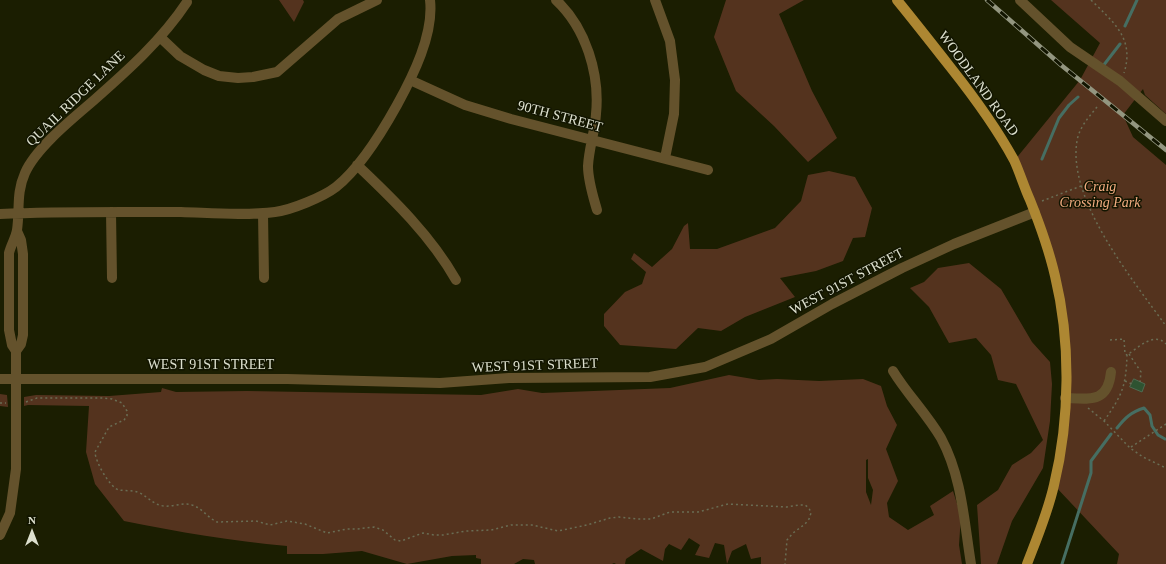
<!DOCTYPE html>
<style>
body{margin:0}
#map{position:relative;width:1166px;height:564px;overflow:hidden;background:#1b1e01;font-family:Georgia,serif}
canvas{display:block}
.north{position:absolute;left:12px;top:512px;width:40px;height:40px;-webkit-text-stroke:3px #121500;paint-order:stroke;rotate:0deg;font-size:11px;font-weight:700;line-height:16px;text-align:center;color:#dde0ce}
.north::after{content:'';display:block;margin:auto;width:14px;height:18px;background:#dde0ce;clip-path:polygon(50% 0,100% 100%,50% 72%,0 100%)}
</style>
<div id="map">
<canvas width="1166" height="564"></canvas>
<div class="north">N</div>
</div>
<script>
const context = document.querySelector('canvas').getContext('2d');
context.lineJoin = 'round';
function fill(path, color) { context.fillStyle = color; context.fill(path, 'evenodd'); }
function stroke(path, color, width, dash) { context.strokeStyle = color; context.lineWidth = width; context.lineCap = dash ? 'butt' : 'round'; context.setLineDash(dash || []); context.stroke(path); }
function write(font, color, halo, rows, align = 'center') {
  context.font = font + ' Georgia,serif'; context.lineWidth = 3; context.setLineDash([]); context.textBaseline = 'middle'; context.strokeStyle = halo; context.fillStyle = color; for (const [text, x, y, turn = 0] of rows) {
    context.save(); context.translate(x, y); context.rotate((+turn || 0) * Math.PI / 180); context.textAlign = isNaN(turn) ? turn : align; if (halo) context.strokeText(text, 0, 0); context.fillText(text, 0, 0); context.restore();
  }
}
fill(new Path2D(`
 M279 0H303L304 2 294 22Z
 M726 0H804L779 14 812 91 837 138 808 162 774 126 736 91 714 37Z
 M1051 0H1166V114L1145 95 1143 89 1123 115 1133 137 1166 165V564H1117L1119 554 1054 485 1066 361 1055 277 1014 161 1080 80 1100 43Z
 M829 171 855 177 872 208 865 237 853 238 843 261 816 271 780 278 795 297 745 317 721 331 698 328 676 349 620 345 604 326V314L625 292 642 284 646 272 631 259 634 253 652 267 672 249 684 226 688 223 690 249H717L775 228 801 201 808 175Z
 M969 263 1001 289 1032 342 1050 362 1052 384 1050 421 1043 468 1012 521 997 564H981L977 505 998 490 1012 465 1031 453 1043 440 1016 384 998 380 991 355 976 338 949 343 929 307 910 288 924 282 938 268Z
 M729 375 759 380 777 379 819 381 863 379 881 386 887 406 897 425 886 449 898 481 887 503 889 517 908 530 934 515 930 506 953 491 961 516 959 545 962 564H761V557L751 559 746 544 732 551 727 564 724 545 715 543 709 558 695 555 700 545 689 538 681 550 669 544 665 549 663 561 641 549 626 559 625 564H616L614 563 612 564H535L534 560 523 559 514 564H481V559L476 558V555L452 556 407 564 362 551 323 554H287V546C232 541 178 532 124 521L95 484 86 452 89 406 28 405 24 406V397L36 395 109 396 161 392 162 388 176 392 247 391 481 395 518 389 542 393 670 388ZM868 459V478L873 490 871 505 866 492V460Z
 M0 394 7 395 8 407 0 406Z`), '#54331e');
stroke(new Path2D(`
 M1125 26 1137 0
 M1103 66 1120 44
 M1042 159 1059 118 1069 105 1078 97
 M1117 428C1125 418 1131 412 1144 408L1150 415 1152 426 1158 435 1165 439
 M1062 564 1091 473V461L1111 434`), '#466e62', 3);
const building = new Path2D(`
 M1134 379 1145 384 1142 392 1130 387Z`);
fill(building, '#2e5331');
stroke(building, '#4f6a51', 1);
stroke(new Path2D(`
 M1091 0C1113 22 1135 38 1124 73
 M1097 107C1088 118 1079 128 1077 141 1067 200 1133 280 1166 326
 M1042 201 1081 186
 M1110 340 1124 339 1125 354 1127 355
 M1129 354 1141 372 1140 382
 M1125 381 1132 384
 M26 402 37 398H103L112 399 122 403 127 411V416L124 420 109 427 95 452C95 461 110 488 119 490 126 491 133 490 140 493 149 498 154 505 164 506 173 507 183 502 192 505 202 508 208 518 217 522L256 521 270 525 287 521 305 524 327 533 347 529H357L374 527 383 530 395 540 401 541 423 533 434 535H443L466 531 491 530 511 525H532L558 531 587 525 610 518 619 517 637 519H651L670 512H698L728 504 787 507 799 505H805L809 508 811 513 809 519 805 524 793 533 787 540 785 564
 M0 403H6
 M1088 408 1104 421 1130 448 1143 457 1166 468
 M1104 421C1122 395 1126 387 1127 355 1138 348 1154 331 1166 344
 M1131 447 1166 424`), '#6a6d54', 1.5, [2, 3]);
stroke(new Path2D(`
 M556 0C586 28 600 74 596 114 595 131 589 148 588 166 588 181 593 196 597 210
 M655 0 670 41 675 80 674 114 665 158
 M1020 0 1070 47 1120 81 1166 121
 M161 38 180 56 204 70 219 76 238 78 253 77 277 72 338 19 377 0
 M410 80 465 105 511 119 708 170
 M357 165C394 200 431 236 456 280
 M111 212 112 278
 M263 213 264 278
 M0 214C60 211 121 212 181 212 212 213 244 216 275 212 291 210 323 197 336 187 360 168 382 132 397 105 413 76 434 34 430 0
 M16 351 12 345 9 330V253C11 245 16 237 17 230 20 210 16 193 25 173 36 148 72 119 93 101 127 71 162 40 187 2
 M893 371C907 394 927 414 941 438 962 477 964 521 971 564
 M0 379H287L440 383 509 378 650 377 705 367 771 339 832 304 902 268 954 244 1035 212
 M1065 398C1090 399 1108 403 1111 372
 M0 535 10 513 16 469V351L21 344 23 335V254L21 240 17 231`), '#64522c', 10);
stroke(new Path2D(`
 M897 0C915 22 933 45 951 68 974 97 996 127 1014 160 1020 173 1024 187 1030 200 1040 225 1049 250 1055 276 1071 342 1070 419 1054 485 1048 512 1037 538 1027 564`), '#ad8732', 10);
const rail = new Path2D(`
 M987 0 1061 65 1166 150`);
stroke(rail, '#939680', 4.5);
stroke(rail, '#121500', 3, [9]);
write('14px', '#dde0ce', '#121500', [
 ["WOODLAND ROAD",978,84,54],
 ["QUAIL RIDGE LANE",76,99,-44],
 ["90TH STREET",560,117,15],
 ["WEST 91ST STREET",847,282,-28],
 ["WEST 91ST STREET",211,365],
 ["WEST 91ST STREET",535,366,-2]
]);
write('italic 14px', '#f2ac80', '#121500', [
 ["Craig",1100,187],
 ["Crossing Park",1100,203]
]);
</script>
